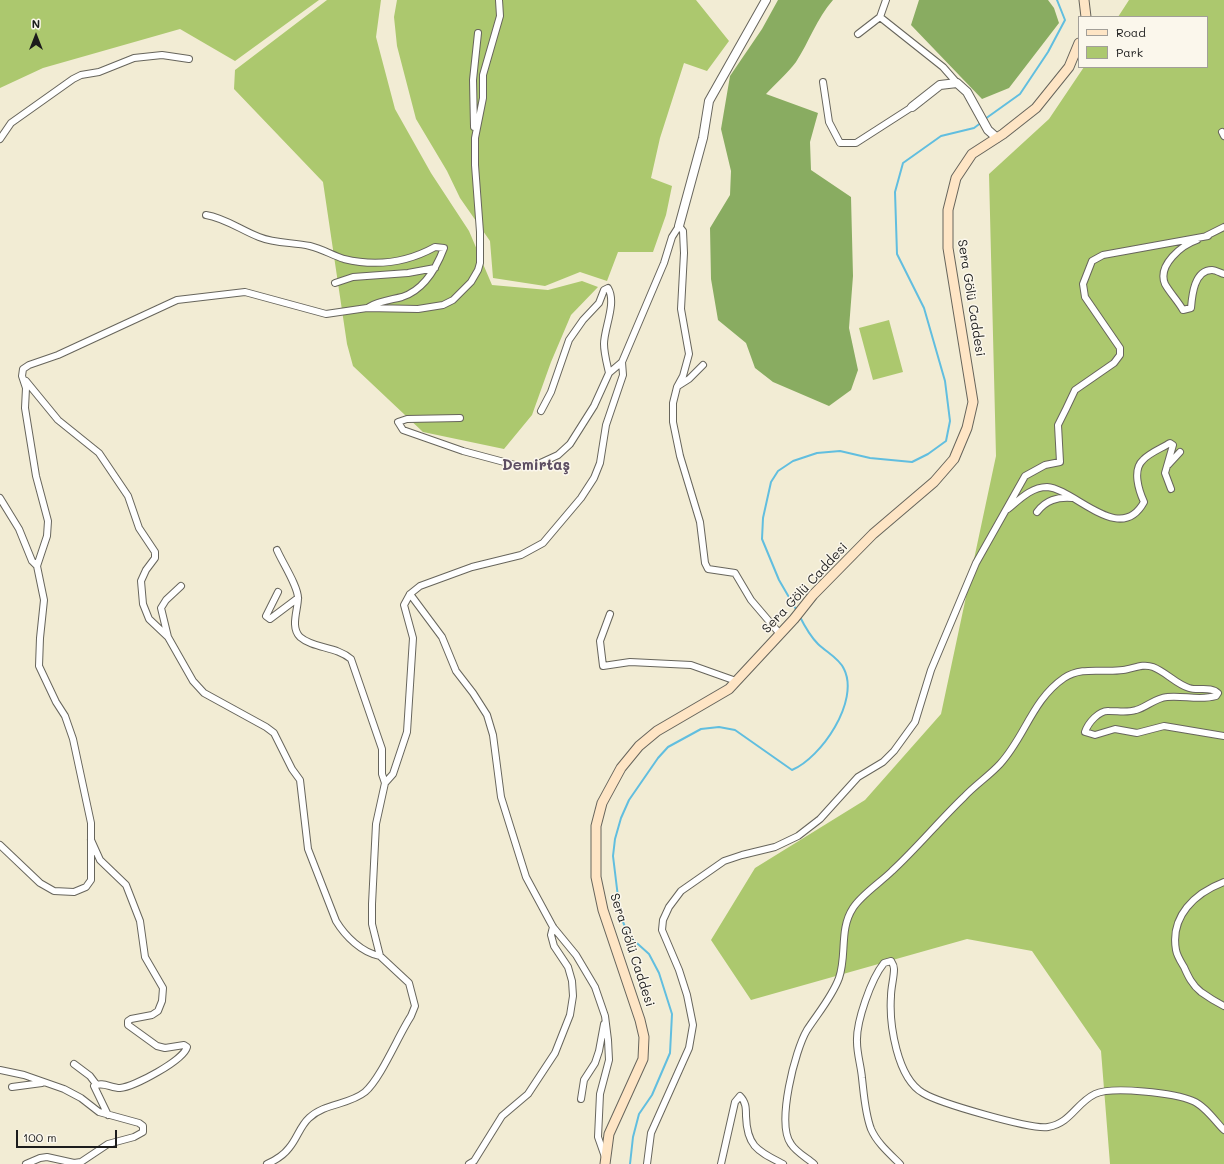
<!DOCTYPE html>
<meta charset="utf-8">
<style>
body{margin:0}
#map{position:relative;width:1224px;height:1164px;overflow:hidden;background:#f2ecd4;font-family:Mali,sans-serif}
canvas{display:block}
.legend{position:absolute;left:1078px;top:16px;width:130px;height:52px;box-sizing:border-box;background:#fbf7ec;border:1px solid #a29f99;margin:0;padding:5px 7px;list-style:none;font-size:12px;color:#1c1c1c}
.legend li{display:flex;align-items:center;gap:8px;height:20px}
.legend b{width:20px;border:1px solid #a29f99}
.north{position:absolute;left:16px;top:16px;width:40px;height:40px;-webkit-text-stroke:3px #fbf7ec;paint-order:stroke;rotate:0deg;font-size:11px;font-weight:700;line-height:16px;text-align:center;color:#1c1c1c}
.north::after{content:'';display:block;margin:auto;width:14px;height:18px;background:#1c1c1c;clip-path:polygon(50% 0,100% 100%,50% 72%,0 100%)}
.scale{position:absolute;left:16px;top:1130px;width:101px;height:18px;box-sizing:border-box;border:2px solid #1c1c1c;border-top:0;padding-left:5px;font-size:12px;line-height:14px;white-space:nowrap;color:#1c1c1c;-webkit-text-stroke:3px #fbf7ec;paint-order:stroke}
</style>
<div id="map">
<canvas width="1224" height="1164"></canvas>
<ul class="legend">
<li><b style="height:5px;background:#fee5c5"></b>Road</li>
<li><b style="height:11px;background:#acc86e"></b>Park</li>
</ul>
<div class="north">N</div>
<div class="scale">100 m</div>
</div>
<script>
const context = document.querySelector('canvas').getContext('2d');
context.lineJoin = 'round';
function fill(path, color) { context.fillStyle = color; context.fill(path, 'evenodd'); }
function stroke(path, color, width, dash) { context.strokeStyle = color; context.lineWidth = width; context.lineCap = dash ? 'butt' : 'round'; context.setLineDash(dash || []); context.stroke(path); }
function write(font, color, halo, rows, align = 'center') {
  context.font = font + ' Mali,sans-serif'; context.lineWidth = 3; context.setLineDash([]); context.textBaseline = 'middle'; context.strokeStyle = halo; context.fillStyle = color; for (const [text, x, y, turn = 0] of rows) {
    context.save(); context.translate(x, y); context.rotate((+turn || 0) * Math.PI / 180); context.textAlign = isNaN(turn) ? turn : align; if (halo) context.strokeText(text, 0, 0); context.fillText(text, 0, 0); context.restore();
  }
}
fill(new Path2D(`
 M0 0H319L235 61 180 29 43 68 0 88Z
 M327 0H381L376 37 395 109 431 173 469 231 492 285 548 290 582 281 598 287 571 315 551 362 532 415 504 449 423 432 353 366 347 344 323 182 234 89 235 70Z
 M397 0H696L729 41 707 71 684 63 660 138 651 178 672 186 666 215 653 252H618L607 281 580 272 545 286 493 278 490 241 460 198 447 171 416 119 397 46 394 17Z
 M1129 0H1224V1164H1110L1101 1051 1032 951 967 939 751 1000 711 940 755 868 865 800 941 714 996 456 989 174 1049 119 1084 67H1207V17H1118Z
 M889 320 903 372 873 380 859 328Z`), '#acc86e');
fill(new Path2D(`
 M778 0H833C817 18 809 42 796 62 788 73 776 83 766 94L818 113 810 142 811 170 851 197 853 276 849 328 858 370 851 390 829 406 773 382 755 368 746 343 718 320 711 279 710 228 730 195 731 171 721 129 730 76 762 29Z
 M919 0H1048L1054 8 1059 23 1009 88 982 99 911 25Z`), '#89ac61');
stroke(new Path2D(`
 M985 119 1020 94 1048 52 1065 20 1057 0
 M797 611 779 580 762 539 763 518 771 482 778 471 793 461 817 453 840 451 870 458 912 462 928 454 946 441 950 421 945 381 924 308 897 254 895 192 903 163 941 136 974 128 982 122
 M630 1164 633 1137 639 1114 652 1095 670 1053 672 1014 659 973 649 954 629 936 623 922 618 897 613 856 615 839 621 818 629 800 658 758 668 747 701 729 719 727 735 730 792 770C821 758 860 701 844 669 839 658 826 652 818 644 810 636 804 625 799 615`), '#61bedf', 2);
const minor = new Path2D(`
 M880 17 943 67 957 83
 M858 34 880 17 886 0
 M823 82 829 122 840 143H856L912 107
 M474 127 473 80 478 33
 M1222 132 1224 136
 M0 139 11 123 73 79 81 75 99 72 134 58 162 55 189 59
 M206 215C225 218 241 230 259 237 276 244 293 242 310 246 322 249 332 255 344 259 377 267 406 263 435 247L444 248C436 269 424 290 402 297 390 300 379 301 369 307
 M1206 236 1224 227
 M1197 240C1182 245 1157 265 1165 284 1170 293 1178 301 1183 310L1191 308C1192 296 1194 270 1212 270 1215 270 1221 273 1224 274
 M335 283 353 277 408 273 435 268
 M26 381 58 420 99 453 128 496 139 528 155 552V558L146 570 141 581 143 604 149 619 168 637 193 681 204 693 266 727 274 733 292 769 300 780 308 849 336 921C345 936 362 953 380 956
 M678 386 689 379 703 365
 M541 411 551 392 569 340 583 320 599 303 604 290 608 288C617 303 604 328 604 344 604 353 607 364 609 373
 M460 418 407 419 398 422 403 430 463 451 519 466H534L558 455 570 444 594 406 609 373 622 362 664 263 672 237 679 226 683 231 684 253 681 309 689 354 683 376 677 387 673 403V422L680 456 700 522 705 563 708 569 735 573 751 600 780 634
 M1168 465 1180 452
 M0 498 19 529 32 561 37 566
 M1008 509C1019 500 1031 487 1047 487 1075 489 1120 546 1144 502 1139 491 1132 470 1143 460 1149 453 1162 448 1170 443L1173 445 1165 473 1171 489
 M1037 512C1046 500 1057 497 1072 498
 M277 550C282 562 298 586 298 598 298 610 290 627 300 637 314 649 336 646 351 659L382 749V774L385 783
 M278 592 266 616 270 619 298 598
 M410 594 442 637 456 671 473 693 487 715 493 735 501 797 526 877 553 927 576 955 595 987 605 1016 608 1040 609 1060 600 1094 598 1137 605 1157
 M610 614 600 641 603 666 630 662 691 665 736 681
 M168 637 161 608 166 600 181 586
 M91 840 100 860 126 885 140 921 145 957 163 988 162 1001 158 1011 152 1015 131 1019 128 1021V1025L157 1046 165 1048 184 1045 187 1047C184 1060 134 1087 120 1088 111 1088 102 1081 94 1086L108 1115
 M0 845 40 883 54 891 74 892 86 887 91 880V823L73 739 65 716 56 702 39 666 40 638 44 600 37 566 47 536 48 521 36 476 25 408 26 388 22 376 23 369 29 365 58 355 177 300 245 292 326 314 367 308 418 309 443 305 453 300 471 282 478 270 480 263V232L475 165V138L483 98V75L500 16 499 0
 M1224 882C1195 893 1170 916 1176 950 1177 956 1181 962 1184 967 1188 976 1192 985 1201 992 1208 997 1216 1002 1224 1006
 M74 1064 90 1076 96 1084
 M0 1070 24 1075 64 1089 81 1098 99 1112 139 1123 143 1126V1132L134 1137 108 1144 81 1162 74 1163 47 1157 40 1158 26 1164
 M12 1087 42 1083
 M581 1099 584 1080 595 1063 599 1051 604 1024
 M267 1164C276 1160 283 1156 289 1148 297 1139 300 1126 309 1118 325 1103 349 1105 365 1092 381 1078 398 1036 411 1016L415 1006 409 983 380 956 372 924V904L376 824 385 783 393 774 407 732 413 638 404 605 410 594 420 586 472 567 521 555 543 543 581 498 594 478 600 463 606 425 623 375 622 362
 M469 1164 474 1161 502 1116 528 1094 555 1053 570 1015 573 996 572 981 568 967 554 946 551 935 553 927
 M647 1164 651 1133 689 1048 693 1025 687 995 679 970 662 930 663 920 669 907 681 891 724 861 742 855 775 847 798 836 820 819 858 777 883 762 894 751 915 722 931 670 976 563 1025 476 1045 465 1060 462 1058 425 1066 409 1075 390 1114 363 1120 355V348L1085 297 1083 284 1092 261 1103 255 1208 236
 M721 1164 735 1102 740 1096C746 1102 746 1108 746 1116 747 1147 758 1151 783 1164
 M814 1164C807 1158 796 1152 791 1144 776 1124 795 1050 807 1030 818 1013 832 997 839 978 847 955 839 929 853 908 861 895 881 882 892 871 917 848 939 821 964 797 975 785 989 776 1000 764 1025 737 1032 700 1064 678 1082 666 1103 673 1123 670 1133 669 1142 663 1153 667 1166 672 1176 684 1189 688 1198 691 1211 686 1218 693L1216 696C1199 701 1183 695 1167 697 1155 698 1147 707 1136 710 1127 713 1119 711 1109 711 1099 710 1088 723 1085 732L1095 735 1115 729 1137 733 1164 726 1224 736
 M900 1164C890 1154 877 1143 871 1129 865 1113 864 1095 862 1078 861 1066 857 1054 857 1042 856 1022 871 979 884 963L891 961C893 964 894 965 894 969 894 978 891 987 891 996 889 1024 897 1078 923 1093 939 1103 1032 1130 1048 1127 1071 1123 1076 1103 1095 1094 1112 1086 1175 1093 1193 1101 1205 1106 1215 1121 1224 1130`);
const tertiary = new Path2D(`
 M912 107 940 85 957 83 967 92 988 130 997 138
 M679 226 703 138 709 101 766 0`);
const secondary = new Path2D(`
 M1084 0 1086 17
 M605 1164 609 1134 643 1059 644 1037 640 1020 603 910 596 877V826L602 803 621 768 639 746 657 731 729 689 794 619 813 595 873 534 934 482 954 459 967 428 973 402 948 248V210L956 178 972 154 1003 134 1036 108 1069 67 1079 43`);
stroke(minor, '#67655c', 8);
stroke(tertiary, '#67655c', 10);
stroke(secondary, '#67655c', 11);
stroke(minor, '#fff', 6);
stroke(tertiary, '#fff', 8);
stroke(secondary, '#fee5c5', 9);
write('13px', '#1c1c1c', '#fbf7ec', [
 ["Sera Gölü Caddesi",971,298,81],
 ["Sera Gölü Caddesi",805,588,-47],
 ["Sera Gölü Caddesi",632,950,72]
]);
write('bold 15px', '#5e4f63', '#fbf7ec', [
 ["Demirtaş",536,465]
]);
</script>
